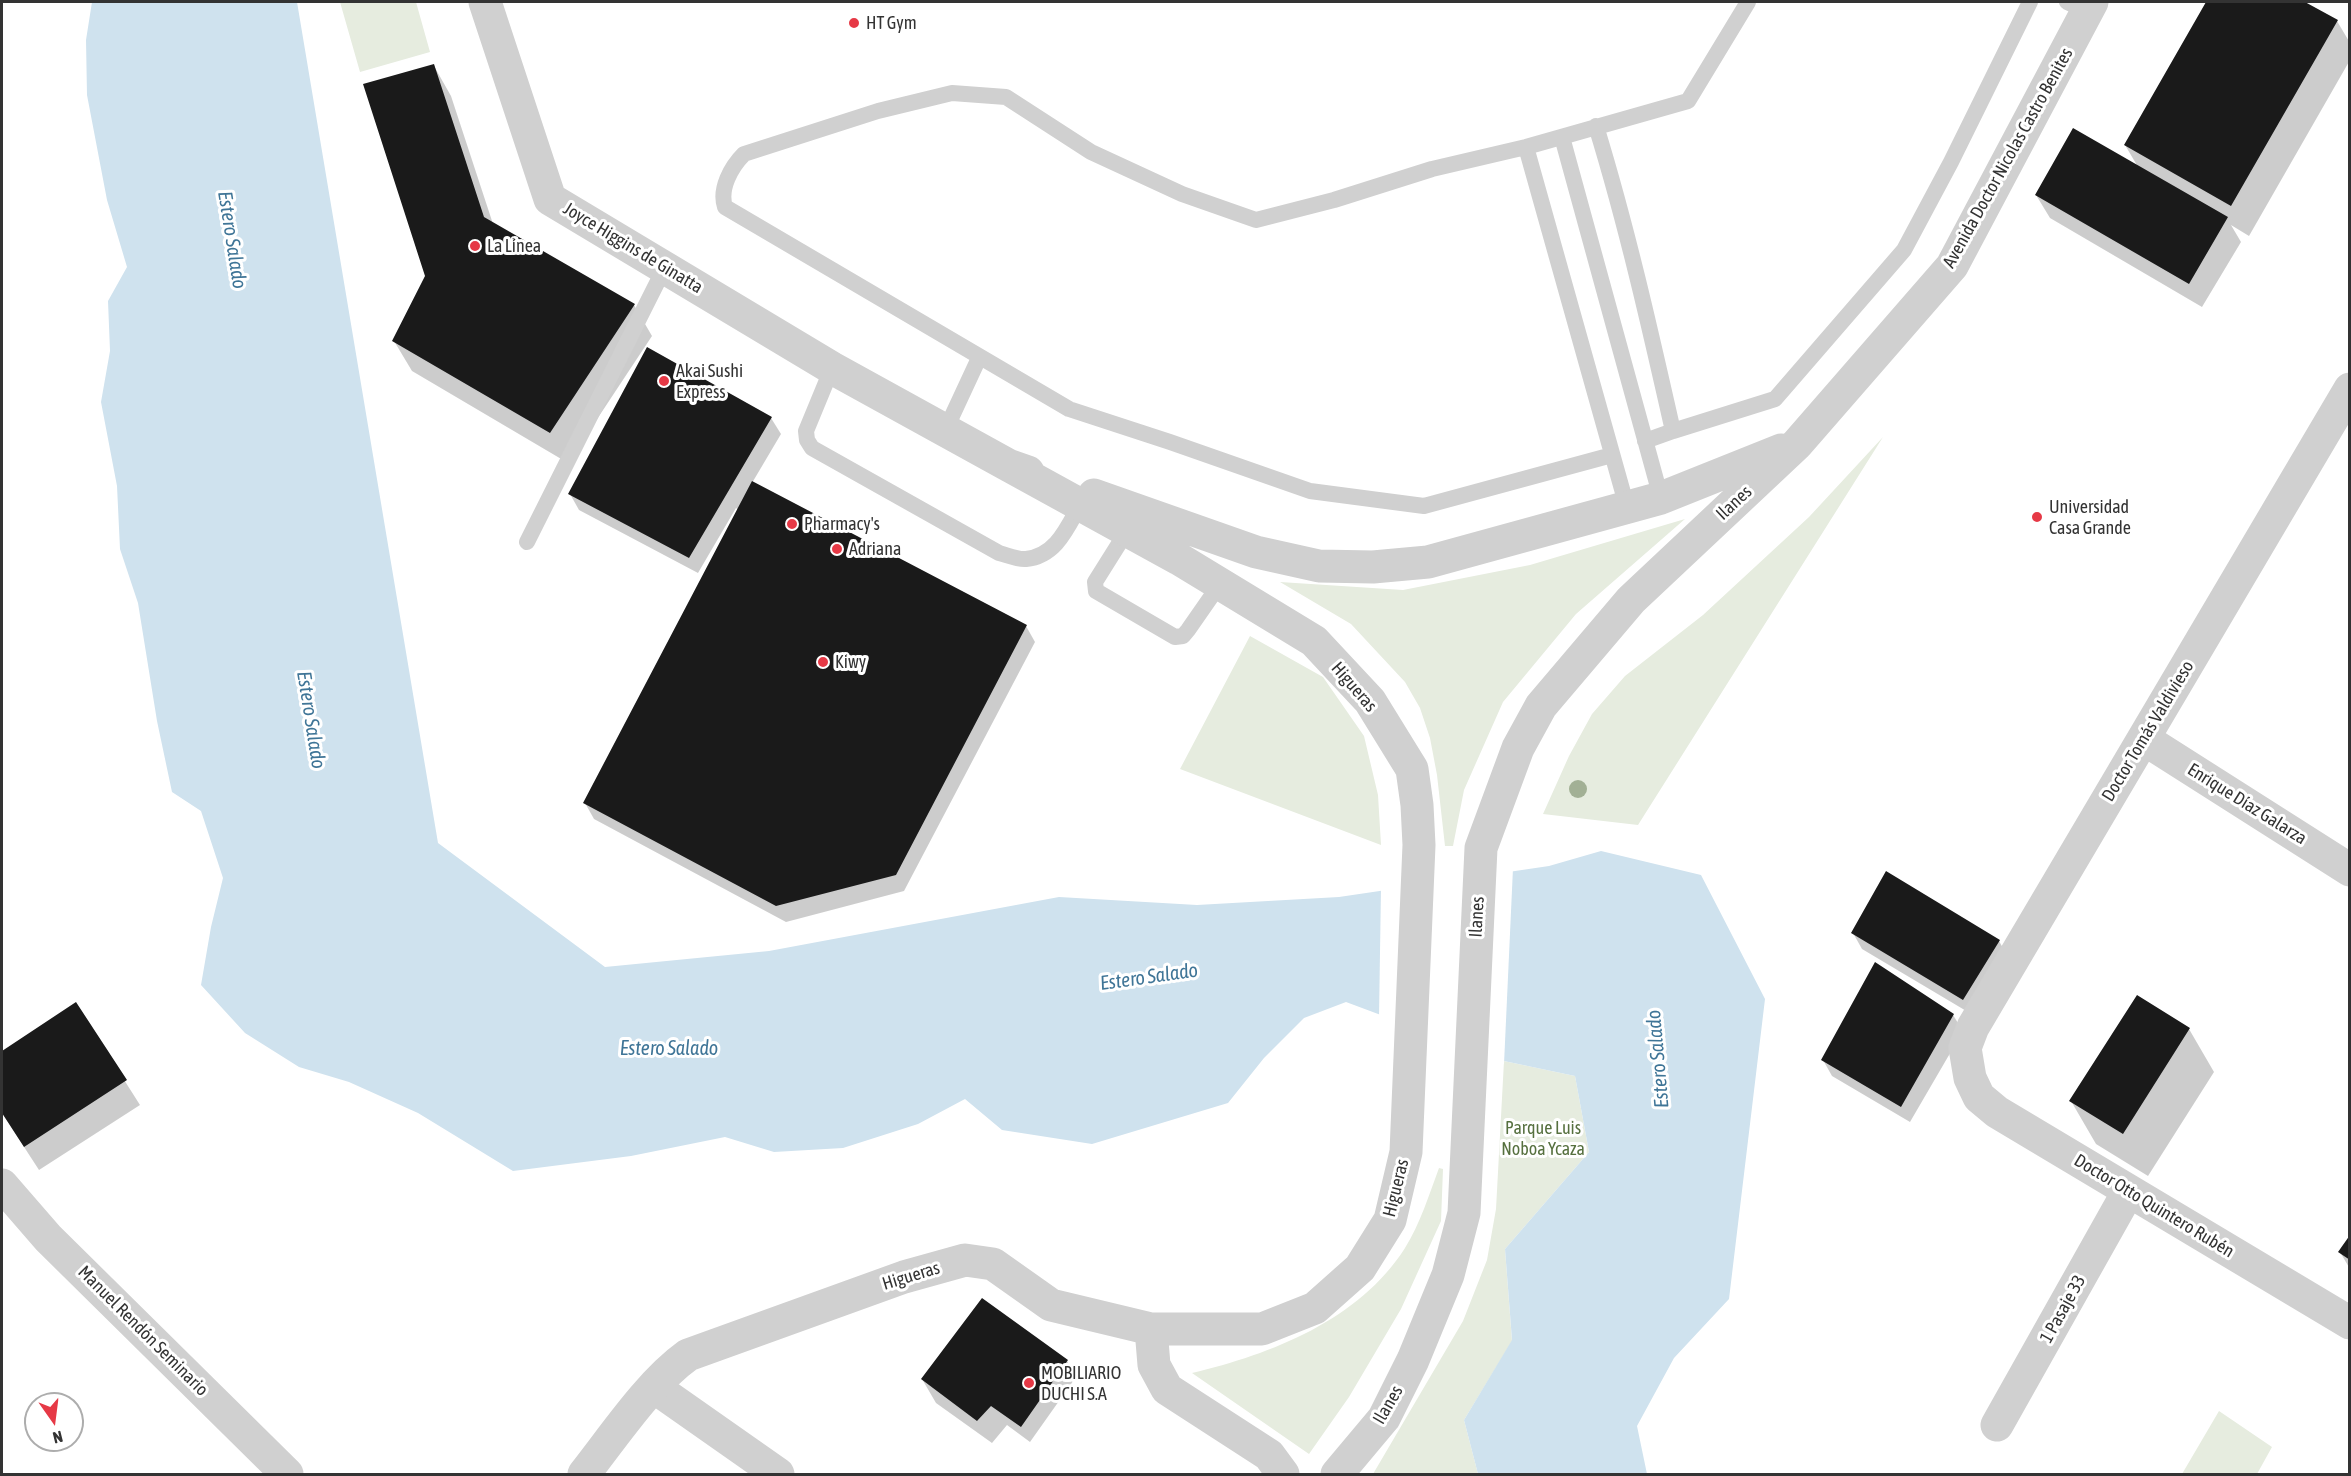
<!DOCTYPE html>
<meta charset="utf-8">
<style>
body{margin:0}
#map{position:relative;width:2351px;height:1476px;overflow:hidden;background:#fff;font-family:"Asap Condensed",sans-serif}
canvas{display:block}
.frame{position:absolute;inset:0;border:3px solid #333;pointer-events:none}
.north{position:absolute;left:24px;top:1392px;width:60px;height:60px;box-sizing:border-box;background:#fff;border:2px solid #adadad;border-radius:50%;rotate:166deg;font-size:16px;font-weight:700;line-height:24px;text-align:center;color:#333}
.north::after{content:'';display:block;margin:auto;width:21px;height:27px;background:#e63946;clip-path:polygon(50% 0,100% 100%,50% 72%,0 100%)}
</style>
<div id="map">
<canvas width="2351" height="1476"></canvas>
<div class="frame"></div>
<div class="north">N</div>
</div>
<script>
const context = document.querySelector('canvas').getContext('2d');
context.lineJoin = 'round';
function fill(path, color) { context.fillStyle = color; context.fill(path, 'evenodd'); }
function stroke(path, color, width, dash) { context.strokeStyle = color; context.lineWidth = width; context.lineCap = dash ? 'butt' : 'round'; context.setLineDash(dash || []); context.stroke(path); }
function write(font, color, halo, rows, align = 'center') {
  context.font = font + ' "Asap Condensed",sans-serif'; context.lineWidth = 6; context.setLineDash([]); context.textBaseline = 'middle'; context.strokeStyle = halo; context.fillStyle = color; for (const [text, x, y, turn = 0] of rows) {
    context.save(); context.translate(x, y); context.rotate((+turn || 0) * Math.PI / 180); context.textAlign = isNaN(turn) ? turn : align; if (halo) context.strokeText(text, 0, 0); context.fillText(text, 0, 0); context.restore();
  }
}
fill(new Path2D(`
 M340 2H416L430 52 360 72Z
 M1883 437 1638 825 1543 814 1569 756 1592 714 1625 676 1703 615 1809 517Z
 M1685 519 1576 614 1503 702 1464 790 1453 846H1445L1437 775 1430 738 1420 708 1405 682 1351 624 1280 582 1403 590 1530 565Z
 M1250 636 1323 677 1364 736 1378 795 1381 845 1180 769Z
 M1504 1061 1575 1076 1589 1152 1505 1249 1512 1341 1464 1420 1478 1474H1373L1463 1321 1487 1260 1496 1209Z
 M1439 1168 1443 1169 1441 1221 1401 1309 1349 1397 1309 1454 1192 1373C1272 1354 1359 1320 1405 1248 1420 1224 1429 1195 1439 1168Z
 M2219 1411 2272 1447 2257 1474H2182Z`), '#e6ecdf');
fill(new Path2D(`
 M92 2H297L438 843 605 967 769 951 1059 897 1197 905 1339 897 1549 866 1601 851 1701 875 1765 999 1729 1299 1674 1358 1637 1426 1647 1474H1478L1464 1420 1512 1340 1505 1249 1589 1152 1575 1076 1504 1061 1346 1002 1304 1018 1264 1058 1228 1103 1092 1144 1002 1130 965 1099 918 1124 843 1148 774 1152 725 1137 631 1156 513 1171 418 1113 349 1082 299 1067 245 1033 201 985 211 927 223 878 201 811 172 792 157 721 138 603 120 549 117 486 101 402 110 351 108 301 127 267 107 200 87 95 86 40Z`), '#cfe2ee');
fill(new Path2D(`
 M1513 868 1504 1064 1379 1018 1381 887Z`), '#fff');
fill(new Path2D(`
 M2208 2H2302L2337 21 2350 43V60L2249 236 2231 225 2241 242 2202 307 2050 218 2036 195 2138 167 2125 145Z
 M434 66 451 96 493 224 634 305 652 336 568 463 412 371 394 341 427 276Z
 M771 418 781 434 752 483 1026 626 1035 642 904 891 786 922 594 819 585 803 739 510 736 508 698 573 579 510 570 494Z
 M1853 933 1999 941 2008 957 1973 1015 1862 949Z
 M2137 997 2189 1029 2214 1072 2148 1176 2096 1144 2071 1101Z
 M76 1004 140 1105 39 1170 2 1113V1053Z
 M1953 1015 1963 1031 1910 1122 1832 1076 1823 1060Z
 M2350 1237V1269L2340 1252Z
 M1067 1361 1076 1377 1030 1442 1007 1425 992 1443 936 1403 922 1379Z`), '#0003');
fill(new Path2D(`
 M2206 2H2305L2338 20 2231 206 2124 145Z
 M434 64 484 217 635 304 550 433 392 341 425 276 363 84Z
 M2073 128 2228 217 2189 284 2035 195Z
 M647 347 772 417 689 558 568 494Z
 M752 481 1027 625 896 875 776 906 583 803Z
 M1886 871 2000 940 1963 1000 1851 933Z
 M1875 962 1954 1014 1901 1107 1821 1060Z
 M2137 995 2190 1028 2123 1134 2069 1101Z
 M76 1002 127 1080 24 1147 2 1113V1051Z
 M2350 1235V1260L2338 1252Z
 M982 1298 1068 1360 1021 1427 991 1406 977 1421 921 1379Z`), '#1a1a1a');
stroke(new Path2D(`
 M2067 2 2087 11
 M1596 126C1627 227 1650 329 1673 431L1775 399 1904 250 1951 162 2030 2
 M1562 137 1661 498
 M1526 147 1627 507
 M832 368 806 431 807 440 812 448 999 553C1007 555 1018 560 1026 559 1056 556 1067 528 1080 505
 M946 429 979 358
 M1645 441 1673 431
 M1612 455 1424 506 1310 491 1170 442 1069 409 725 207C719 189 731 167 744 154L878 111 952 93 1006 97 1091 152 1182 194 1256 220 1334 200 1432 169 1526 147 1688 101 1748 2
 M1127 531 1095 582 1096 591 1175 637 1183 636 1188 630 1220 584
 M527 542 665 267`), '#d0d0d0', 16);
stroke(new Path2D(`
 M2350 389 1973 1027 1965 1048 1970 1078 1979 1097 1997 1112 2350 1323
 M2144 739 2350 870
 M2 1185 48 1238 287 1474
 M654 1387 778 1474
 M1997 1425 2128 1192`), '#d0d0d0', 33);
stroke(new Path2D(`
 M485 2 550 199 832 368 1008 465 1028 472
 M1094 495 1256 552 1319 566 1373 567 1428 562 1661 498 1781 450
 M1151 1329 1154 1365 1167 1389 1269 1455 1283 1474
 M584 1474C614 1436 649 1383 688 1355L904 1277 965 1260 993 1264 1051 1305 1151 1329H1262L1315 1308 1360 1268 1390 1220 1406 1152 1419 845 1417 805 1412 769 1370 701 1314 641 1179 559 1008 465
 M1337 1474 1384 1418 1413 1360 1448 1275 1464 1213 1481 848 1518 748 1541 706 1631 600 1797 444 1952 266 2092 2`), '#d0d0d0', 33);
context.fillStyle = '#a2b095';
for (const [x, y] of [
 [1578,789]
]) { context.beginPath(); context.arc(x, y, 9, 0, 2 * Math.PI); context.fill(); }
for (const [x, y, r, color] of [
 [854,23,6,"#e63946"],
 [475,246,6,"#e63946"],
 [664,381,6,"#e63946"],
 [2037,517,6,"#e63946"],
 [792,524,6,"#e63946"],
 [837,549,6,"#e63946"],
 [823,662,6,"#e63946"],
 [1029,1383,6,"#e63946"]
]) { const dot = new Path2D(); dot.arc(x, y, r, 0, 2 * Math.PI); context.fillStyle = color; context.fill(dot); stroke(dot, '#fff', 2); }
write('18px', '#333', '#fff', [
 ["HT Gym",866,23],
 ["La Línea",487,246],
 ["Akai Sushi",676,371],
 ["Express",676,392],
 ["Universidad",2049,507],
 ["Casa Grande",2049,528],
 ["Pharmacy's",804,524],
 ["Adriana",849,549],
 ["Kiwy",835,662],
 ["MOBILIARIO",1041,1373],
 ["DUCHI S.A",1041,1394]
], 'left');
write('18px', '#333', '#fff', [
 ["Avenida Doctor Nicolas Castro Benites",2008,158,-61],
 ["Joyce Higgins de Ginatta",633,248,31],
 ["Ilanes",1734,503,-43],
 ["Higueras",1354,687,49],
 ["Doctor Tomás Valdivieso",2148,731,-59],
 ["Enrique Díaz Galarza",2247,804,32],
 ["Ilanes",1477,917,-87],
 ["Higueras",1396,1188,-76],
 ["Doctor Otto Quintero Rubén",2154,1206,31],
 ["Higueras",911,1276,-17],
 ["1 Pasaje 33",2063,1309,-61],
 ["Manuel Rendón Seminario",143,1331,45],
 ["Ilanes",1388,1405,-60]
]);
write('18px', '#56703f', '#fff', [
 ["Parque Luis",1543,1128],
 ["Noboa Ycaza",1543,1149]
]);
write('italic 20px', '#3f7597', '#fff', [
 ["Estero Salado",232,240,81],
 ["Estero Salado",311,720,81],
 ["Estero Salado",1149,977,-8],
 ["Estero Salado",669,1049],
 ["Estero Salado",1658,1059,-95]
]);
</script>
